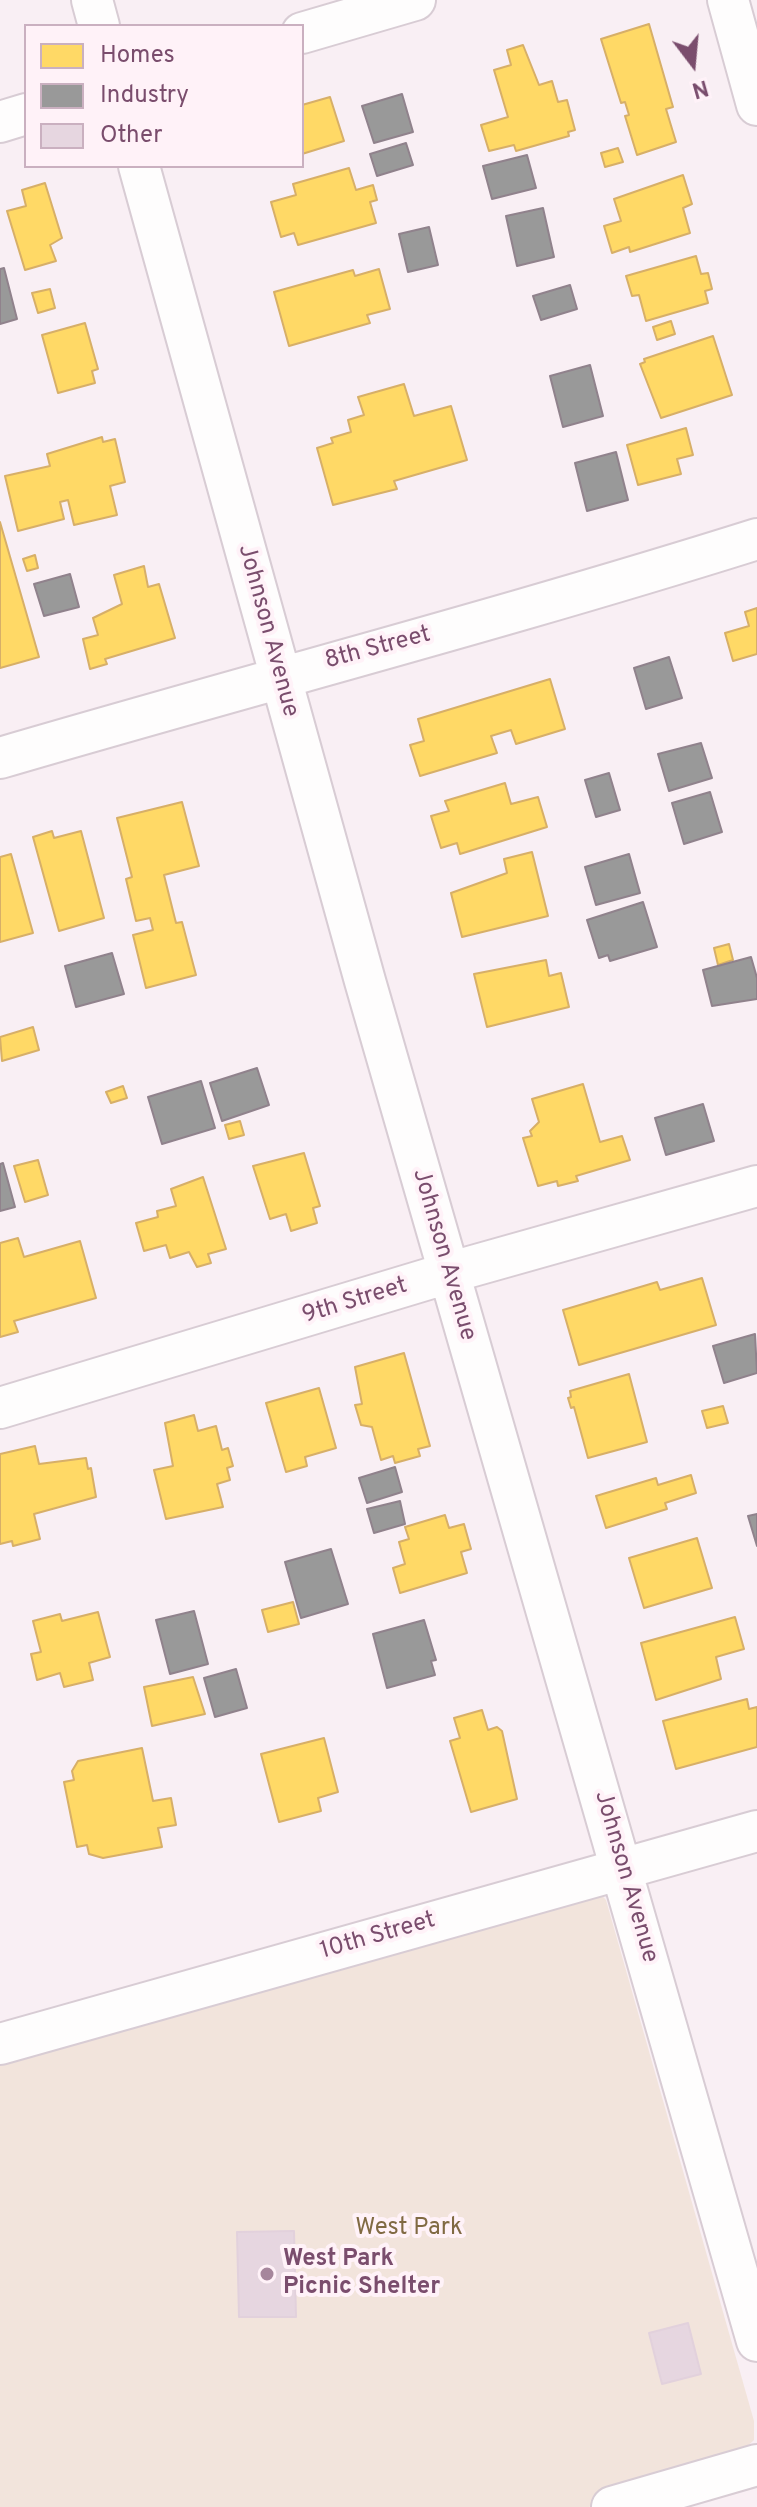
<!DOCTYPE html>
<style>
body{margin:0}
#map{position:relative;width:757px;height:2507px;overflow:hidden;background:#f9eff4;font-family:Overpass,sans-serif}
canvas{display:block}
.legend{position:absolute;left:24px;top:24px;width:280px;height:144px;box-sizing:border-box;background:#fff2f8;border:2px solid #cab0c0;margin:0;padding:10px 14px;list-style:none;font-size:24px;color:#7a4d6d}
.legend li{display:flex;align-items:center;gap:16px;height:40px}
.legend b{width:40px;border:2px solid #cab0c0}
.north{position:absolute;left:653px;top:24px;width:80px;height:80px;-webkit-text-stroke:6px #fff2f8;paint-order:stroke;rotate:164deg;font-size:22px;font-weight:700;line-height:32px;text-align:center;color:#7a4d6d}
.north::after{content:'';display:block;margin:auto;width:28px;height:36px;background:#7a4d6d;clip-path:polygon(50% 0,100% 100%,50% 72%,0 100%)}
</style>
<div id="map">
<canvas width="757" height="2507"></canvas>
<ul class="legend">
<li><b style="height:22px;background:#ffd966"></b>Homes</li>
<li><b style="height:22px;background:#999"></b>Industry</li>
<li><b style="height:22px;background:#e6d6e0"></b>Other</li>
</ul>
<div class="north">N</div>
</div>
<script>
const context = document.querySelector('canvas').getContext('2d');
context.lineJoin = 'round';
function fill(path, color) { context.fillStyle = color; context.fill(path, 'evenodd'); }
function stroke(path, color, width, dash) { context.strokeStyle = color; context.lineWidth = width; context.lineCap = dash ? 'butt' : 'round'; context.setLineDash(dash || []); context.stroke(path); }
function write(font, color, halo, rows, align = 'center') {
  context.font = font + ' Overpass,sans-serif'; context.lineWidth = 8; context.setLineDash([]); context.textBaseline = 'middle'; context.strokeStyle = halo; context.fillStyle = color; for (const [text, x, y, turn = 0] of rows) {
    context.save(); context.translate(x, y); context.rotate((+turn || 0) * Math.PI / 180); context.textAlign = isNaN(turn) ? turn : align; if (halo) context.strokeText(text, 0, 0); context.fillText(text, 0, 0); context.restore();
  }
}
fill(new Path2D(`
 M598 1891 606 1900 754 2421V2440L742 2451 589 2507H0V2058Z`), '#f2e4dc');
const homes = new Path2D(`
 M649 24 673 107 666 109 676 142 637 155 625 116 629 115 625 102 621 103 601 39Z
 M523 45 539 85 552 81 558 102 567 100 575 130 568 132 569 136 516 151 514 145 489 151 481 125 508 117 494 70 511 65 507 50Z
 M330 97 344 141 302 154V105Z
 M618 148 623 162 605 167 601 153Z
 M349 168 356 190 373 185 377 200 370 202 376 223 298 245 294 233 281 237 271 202 296 195 293 184Z
 M683 175 692 204 683 208 690 233 630 252 629 247 612 253 604 226 621 221 614 199Z
 M45 183 62 238 50 245 56 261 25 270 7 211 26 206 22 190Z
 M696 256 701 274 708 273 712 289 705 291 708 303 646 321 639 295 632 296 626 276Z
 M379 269 390 309 367 315 370 323 289 346 274 292 353 270 355 276Z
 M50 289 55 308 38 313 32 293Z
 M671 321 675 334 657 340 653 327Z
 M85 323 98 369 92 371 95 383 58 393 42 335Z
 M713 336 732 395 661 418 640 364 645 362 644 359Z
 M404 384 414 416 451 406 467 460 394 481 397 489 333 505 317 448 333 443 331 438 351 432 348 420 364 415 358 397Z
 M686 428 693 455 677 459 681 474 638 485 627 445Z
 M102 437 103 442 115 439 125 482 110 486 117 515 74 525 68 500 60 502 64 519 18 531 5 476 50 466 47 454Z
 M0 522 39 657 0 668Z
 M35 555 38 568 27 571 23 559Z
 M144 566 148 587 159 584 175 638 105 659 107 664 90 669 83 639 98 635 93 618 122 604 114 575Z
 M757 608V654L733 661 725 633 749 626 745 612Z
 M550 679 565 729 516 744 511 730 491 736 497 753 420 776 410 745 424 741 418 719Z
 M505 783 511 804 538 797 547 827 460 854 457 843 441 848 431 816 449 811 445 801Z
 M182 802 199 866 164 875 176 923 182 922 196 975 146 988 133 935 153 930 150 918 136 921 126 879 132 877 117 818Z
 M52 831 54 838 81 831 104 918 59 931 33 837Z
 M532 852 548 916 462 937 451 893 507 873 504 859Z
 M11 854 33 933 0 942V857Z
 M729 944 733 960 718 965 714 948Z
 M546 960 549 976 561 973 569 1007 487 1027 474 974Z
 M33 1027 39 1050 2 1061 0 1037Z
 M583 1084 600 1142 622 1136 630 1160 576 1176 578 1181 558 1186 557 1181 538 1186 523 1138 532 1136 530 1131 539 1122 532 1099Z
 M123 1086 127 1098 111 1103 106 1092Z
 M240 1121 244 1135 229 1139 225 1125Z
 M304 1153 320 1206 313 1208 317 1223 291 1231 286 1214 270 1219 253 1166Z
 M38 1160 48 1195 25 1202 14 1166Z
 M203 1177 226 1249 208 1254 211 1263 197 1267 189 1252 170 1258 166 1245 144 1251 136 1223 158 1217 157 1211 176 1206 171 1189Z
 M18 1238 24 1257 80 1241 96 1298 14 1321 18 1332 0 1337V1243Z
 M702 1278 716 1325 579 1365 563 1310 657 1282 660 1290Z
 M404 1353 430 1446 418 1449 420 1456 395 1463 393 1456 381 1460 372 1427 361 1425 355 1405 362 1404 355 1367Z
 M629 1374 647 1442 588 1458 574 1407 571 1408 568 1398 571 1397 570 1391Z
 M319 1388 336 1448 305 1457 307 1466 286 1472 266 1403Z
 M723 1406 728 1423 707 1428 702 1411Z
 M194 1415 198 1431 216 1426 222 1450 228 1448 233 1466 227 1468 230 1480 217 1484 223 1507 166 1519 154 1470 173 1466 165 1423Z
 M35 1446 39 1464 86 1458 88 1469 91 1468 96 1497 34 1514 40 1539 13 1546 12 1541 0 1544V1454Z
 M691 1475 696 1493 665 1503 667 1509 606 1528 596 1496 656 1478 658 1485Z
 M445 1515 449 1528 464 1524 471 1549 461 1552 467 1573 400 1593 393 1568 405 1564 399 1542 409 1539 405 1527Z
 M697 1538 712 1588 644 1608 629 1558Z
 M293 1602 299 1624 268 1632 262 1610Z
 M98 1612 110 1657 89 1663 93 1680 64 1687 60 1673 37 1680 31 1654 41 1652 33 1621 60 1614 62 1621Z
 M735 1617 744 1649 716 1657 721 1679 656 1700 641 1643Z
 M193 1677 205 1714 152 1726 144 1687Z
 M747 1699 749 1709 757 1707V1747L676 1769 663 1721Z
 M482 1710 488 1730 497 1727 502 1731 517 1799 471 1812 450 1741 460 1738 454 1718Z
 M324 1738 338 1792 318 1798 321 1811 279 1822 261 1754Z
 M142 1748 153 1801 171 1798 176 1825 158 1828 162 1847 103 1858 89 1854 87 1845 77 1847 64 1782 74 1780 72 1771 78 1761Z`);
fill(homes, '#ffd966');
stroke(homes, '#d7af68', 2);
const industry = new Path2D(`
 M402 94 413 132 374 143 362 106Z
 M406 143 413 165 377 176 370 154Z
 M527 155 536 188 492 199 483 166Z
 M543 208 554 257 517 266 506 216Z
 M429 227 438 265 408 272 399 234Z
 M4 268 17 319 0 324V269Z
 M570 285 577 309 541 320 533 296Z
 M590 365 603 416 563 427 550 376Z
 M616 452 628 500 587 511 575 463Z
 M70 574 79 607 44 616 34 584Z
 M669 657 682 698 646 709 634 668Z
 M701 743 712 778 669 791 658 754Z
 M609 773 620 810 596 817 585 780Z
 M710 792 722 832 684 844 672 803Z
 M629 854 640 893 596 905 585 867Z
 M643 902 657 947 610 961 608 955 599 958 587 920Z
 M112 953 124 994 76 1007 65 966Z
 M751 957 757 978V999L712 1006 703 970Z
 M257 1068 269 1105 222 1121 210 1083Z
 M201 1081 215 1128 162 1144 148 1097Z
 M703 1104 714 1141 666 1155 655 1118Z
 M3 1163 15 1207 0 1211V1164Z
 M755 1334 757 1373 724 1383 713 1346Z
 M395 1467 402 1492 367 1503 359 1478Z
 M400 1501 405 1524 374 1533 367 1509Z
 M757 1514V1546L748 1516Z
 M331 1549 348 1604 301 1618 285 1562Z
 M194 1611 208 1664 170 1674 156 1620Z
 M424 1620 436 1660 431 1661 435 1675 387 1688 373 1634Z
 M236 1669 247 1708 215 1717 204 1678Z`);
fill(industry, '#999');
stroke(industry, '#90828c', 2);
const building = new Path2D(`
 M294 2231 296 2317H239L237 2232Z
 M688 2323 701 2374 662 2384 649 2333Z`);
fill(building, '#e6d6e0');
stroke(building, '#e2d1dc', 2);
const minor = new Path2D(`
 M92 0 99 26
 M728 0 757 105
 M302 33 415 0
 M0 122 26 114
 M139 166 365 981 757 2341
 M0 758C252 684 506 618 757 539
 M0 1408 448 1273 757 1186
 M0 2044 757 1831
 M612 2507 757 2465`);
stroke(minor, '#d8ccd4', 44);
stroke(minor, '#fefdfd', 40);
for (const [x, y, r, color] of [
 [267,2274,8,"#a6869c"]
]) { const dot = new Path2D(); dot.arc(x, y, r, 0, 2 * Math.PI); context.fillStyle = color; context.fill(dot); stroke(dot, '#fff2f8', 3); }
write('24px', '#7a4d6d', '#fff2f8', [
 ["Johnson Avenue",267,631,75],
 ["8th Street",378,649,-15],
 ["Johnson Avenue",443,1255,74],
 ["9th Street",355,1302,-17],
 ["Johnson Avenue",625,1877,74],
 ["10th Street",378,1937,-16]
]);
write('24px', '#806a43', '#fff2f8', [
 ["West Park",409,2229]
]);
write('bold 24px', '#7a4d6d', '#fff2f8', [
 ["West Park",283,2260],
 ["Picnic Shelter",283,2288]
], 'left');
</script>
